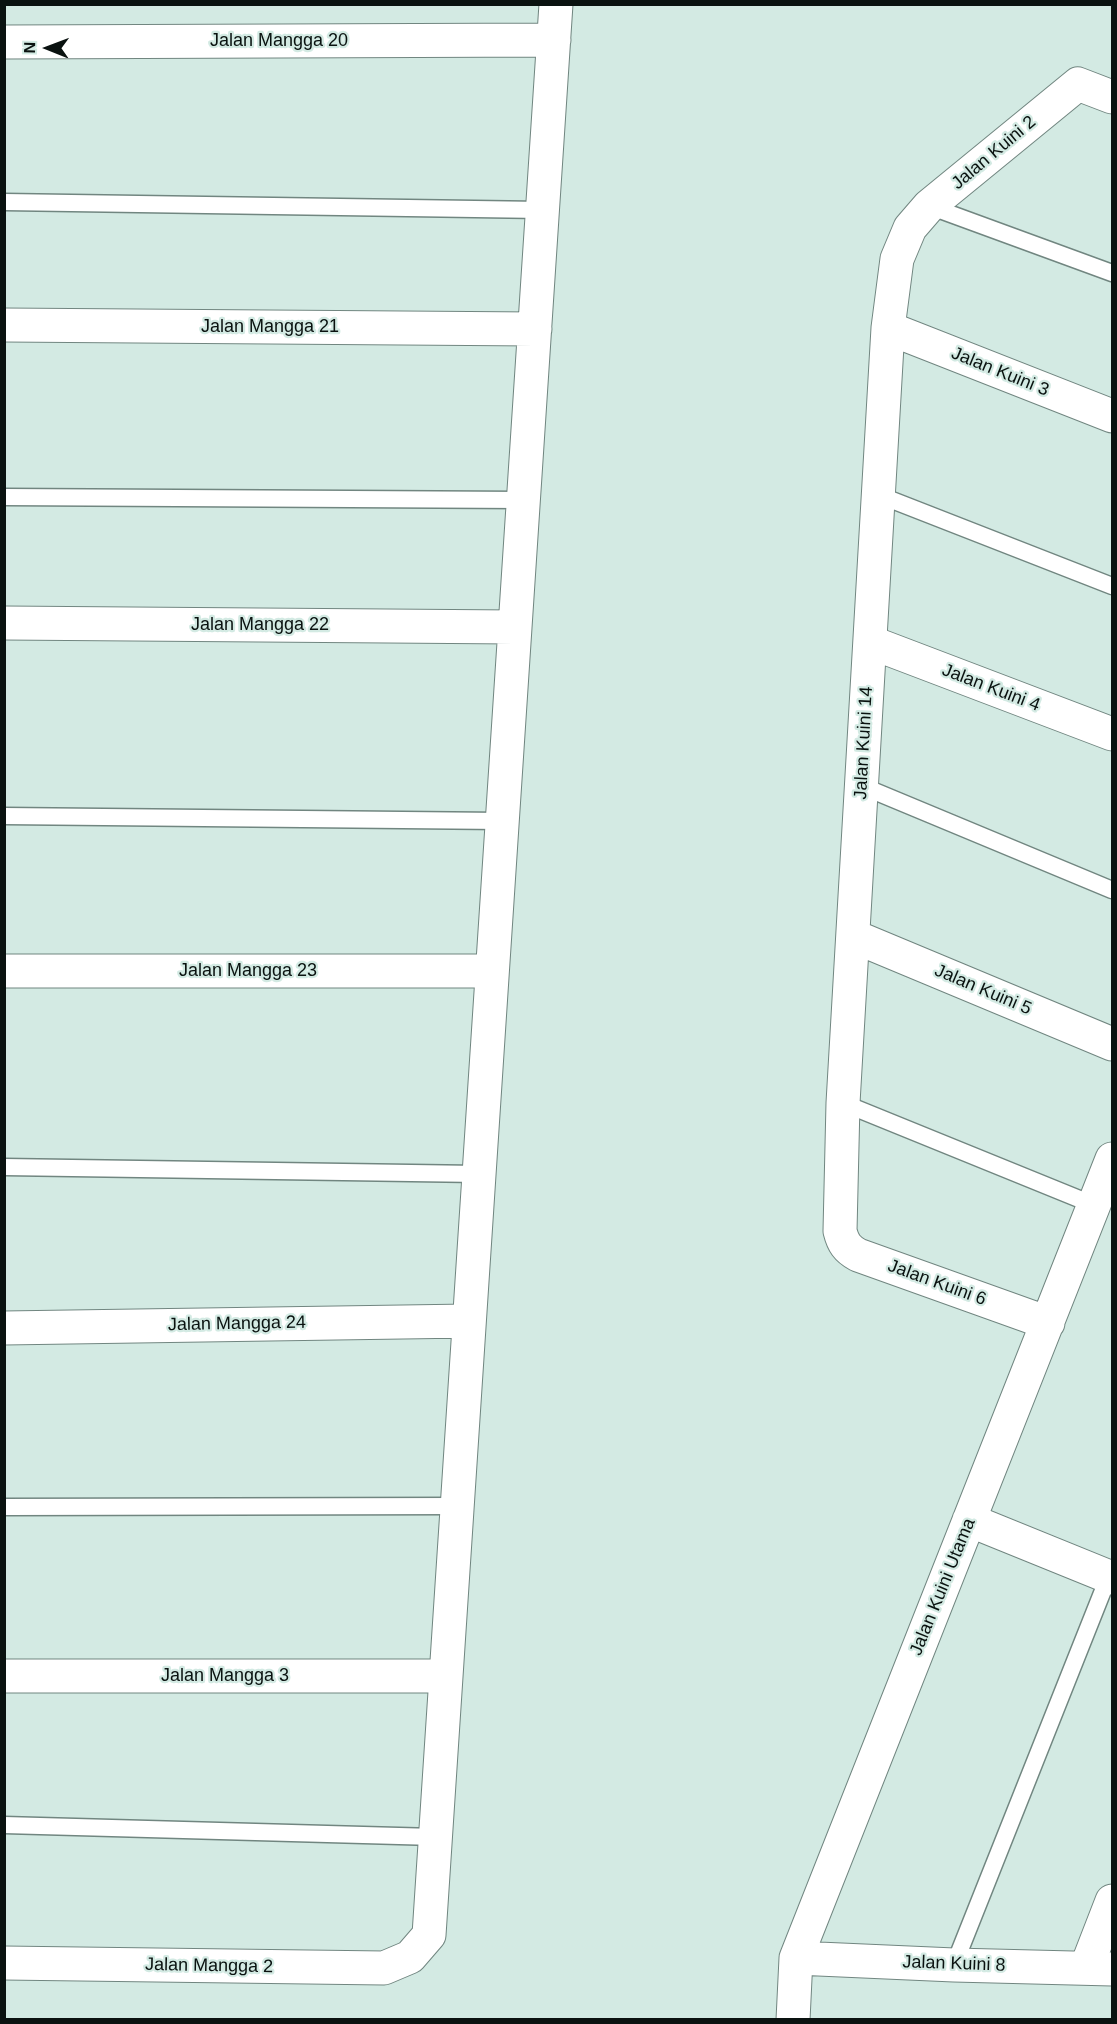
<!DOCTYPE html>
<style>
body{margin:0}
#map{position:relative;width:1117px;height:2024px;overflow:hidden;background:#d3eae3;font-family:Helvetica,sans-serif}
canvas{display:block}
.frame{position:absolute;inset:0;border:6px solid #0a1210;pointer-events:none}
.north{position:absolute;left:18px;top:18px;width:60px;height:60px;-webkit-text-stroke:4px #d3eae3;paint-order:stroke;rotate:271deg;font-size:16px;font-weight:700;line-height:24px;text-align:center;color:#0a1210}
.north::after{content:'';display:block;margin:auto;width:21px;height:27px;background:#0a1210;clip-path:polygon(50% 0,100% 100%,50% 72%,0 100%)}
</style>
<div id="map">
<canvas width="1117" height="2024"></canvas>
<div class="frame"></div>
<div class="north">N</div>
</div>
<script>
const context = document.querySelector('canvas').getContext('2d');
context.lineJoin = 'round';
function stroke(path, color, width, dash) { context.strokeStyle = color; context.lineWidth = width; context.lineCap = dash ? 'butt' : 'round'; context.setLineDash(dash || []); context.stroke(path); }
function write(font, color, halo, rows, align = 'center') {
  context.font = font + ' Helvetica,sans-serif'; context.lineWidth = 4.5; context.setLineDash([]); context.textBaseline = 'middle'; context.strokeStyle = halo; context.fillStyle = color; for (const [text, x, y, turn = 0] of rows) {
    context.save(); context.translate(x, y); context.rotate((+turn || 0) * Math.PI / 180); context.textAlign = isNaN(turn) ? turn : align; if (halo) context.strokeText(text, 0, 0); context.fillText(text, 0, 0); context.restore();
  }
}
const service = new Path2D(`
 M4 202 542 210
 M929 206 1112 273
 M879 495 1112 586
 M4 497 523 500
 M862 786 1112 890
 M4 816 502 821
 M843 1103 1094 1205
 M4 1167 479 1174
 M4 1507 457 1506
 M4 1825 435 1837
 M954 1965 1110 1573`);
const minor = new Path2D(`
 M4 42 554 40
 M4 325 535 329
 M888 328 1112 416
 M4 623 515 627
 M870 642 1112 734
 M853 936 1112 1044
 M4 971H492
 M1048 1323 858 1255C847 1249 843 1243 840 1231L843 1103 888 328 897 259 910 228 929 206 1078 84 1112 97
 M4 1328 469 1321
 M969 1520 1112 1578
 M4 1676H446
 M796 1958 954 1965 1112 1969
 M4 1963 384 1968 410 1957 429 1935 556 4
 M1086 1968 1112 1901
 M793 2020 796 1958 1112 1159`);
stroke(service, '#718680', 19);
stroke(minor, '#718680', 35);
stroke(service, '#fff', 16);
stroke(minor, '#fff', 33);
write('18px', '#0a1210', '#d3eae3', [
 ["Jalan Mangga 20",279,41],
 ["Jalan Kuini 2",994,153,-40],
 ["Jalan Mangga 21",270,327],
 ["Jalan Kuini 3",1000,372,22],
 ["Jalan Mangga 22",260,625],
 ["Jalan Kuini 4",991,688,21],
 ["Jalan Kuini 14",864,743,-87],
 ["Jalan Mangga 23",248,971],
 ["Jalan Kuini 5",983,990,23],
 ["Jalan Kuini 6",937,1283,20],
 ["Jalan Mangga 24",237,1324,-1],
 ["Jalan Kuini Utama",943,1587,-68],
 ["Jalan Mangga 3",225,1676],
 ["Jalan Kuini 8",954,1964,2],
 ["Jalan Mangga 2",209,1966,1]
]);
</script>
